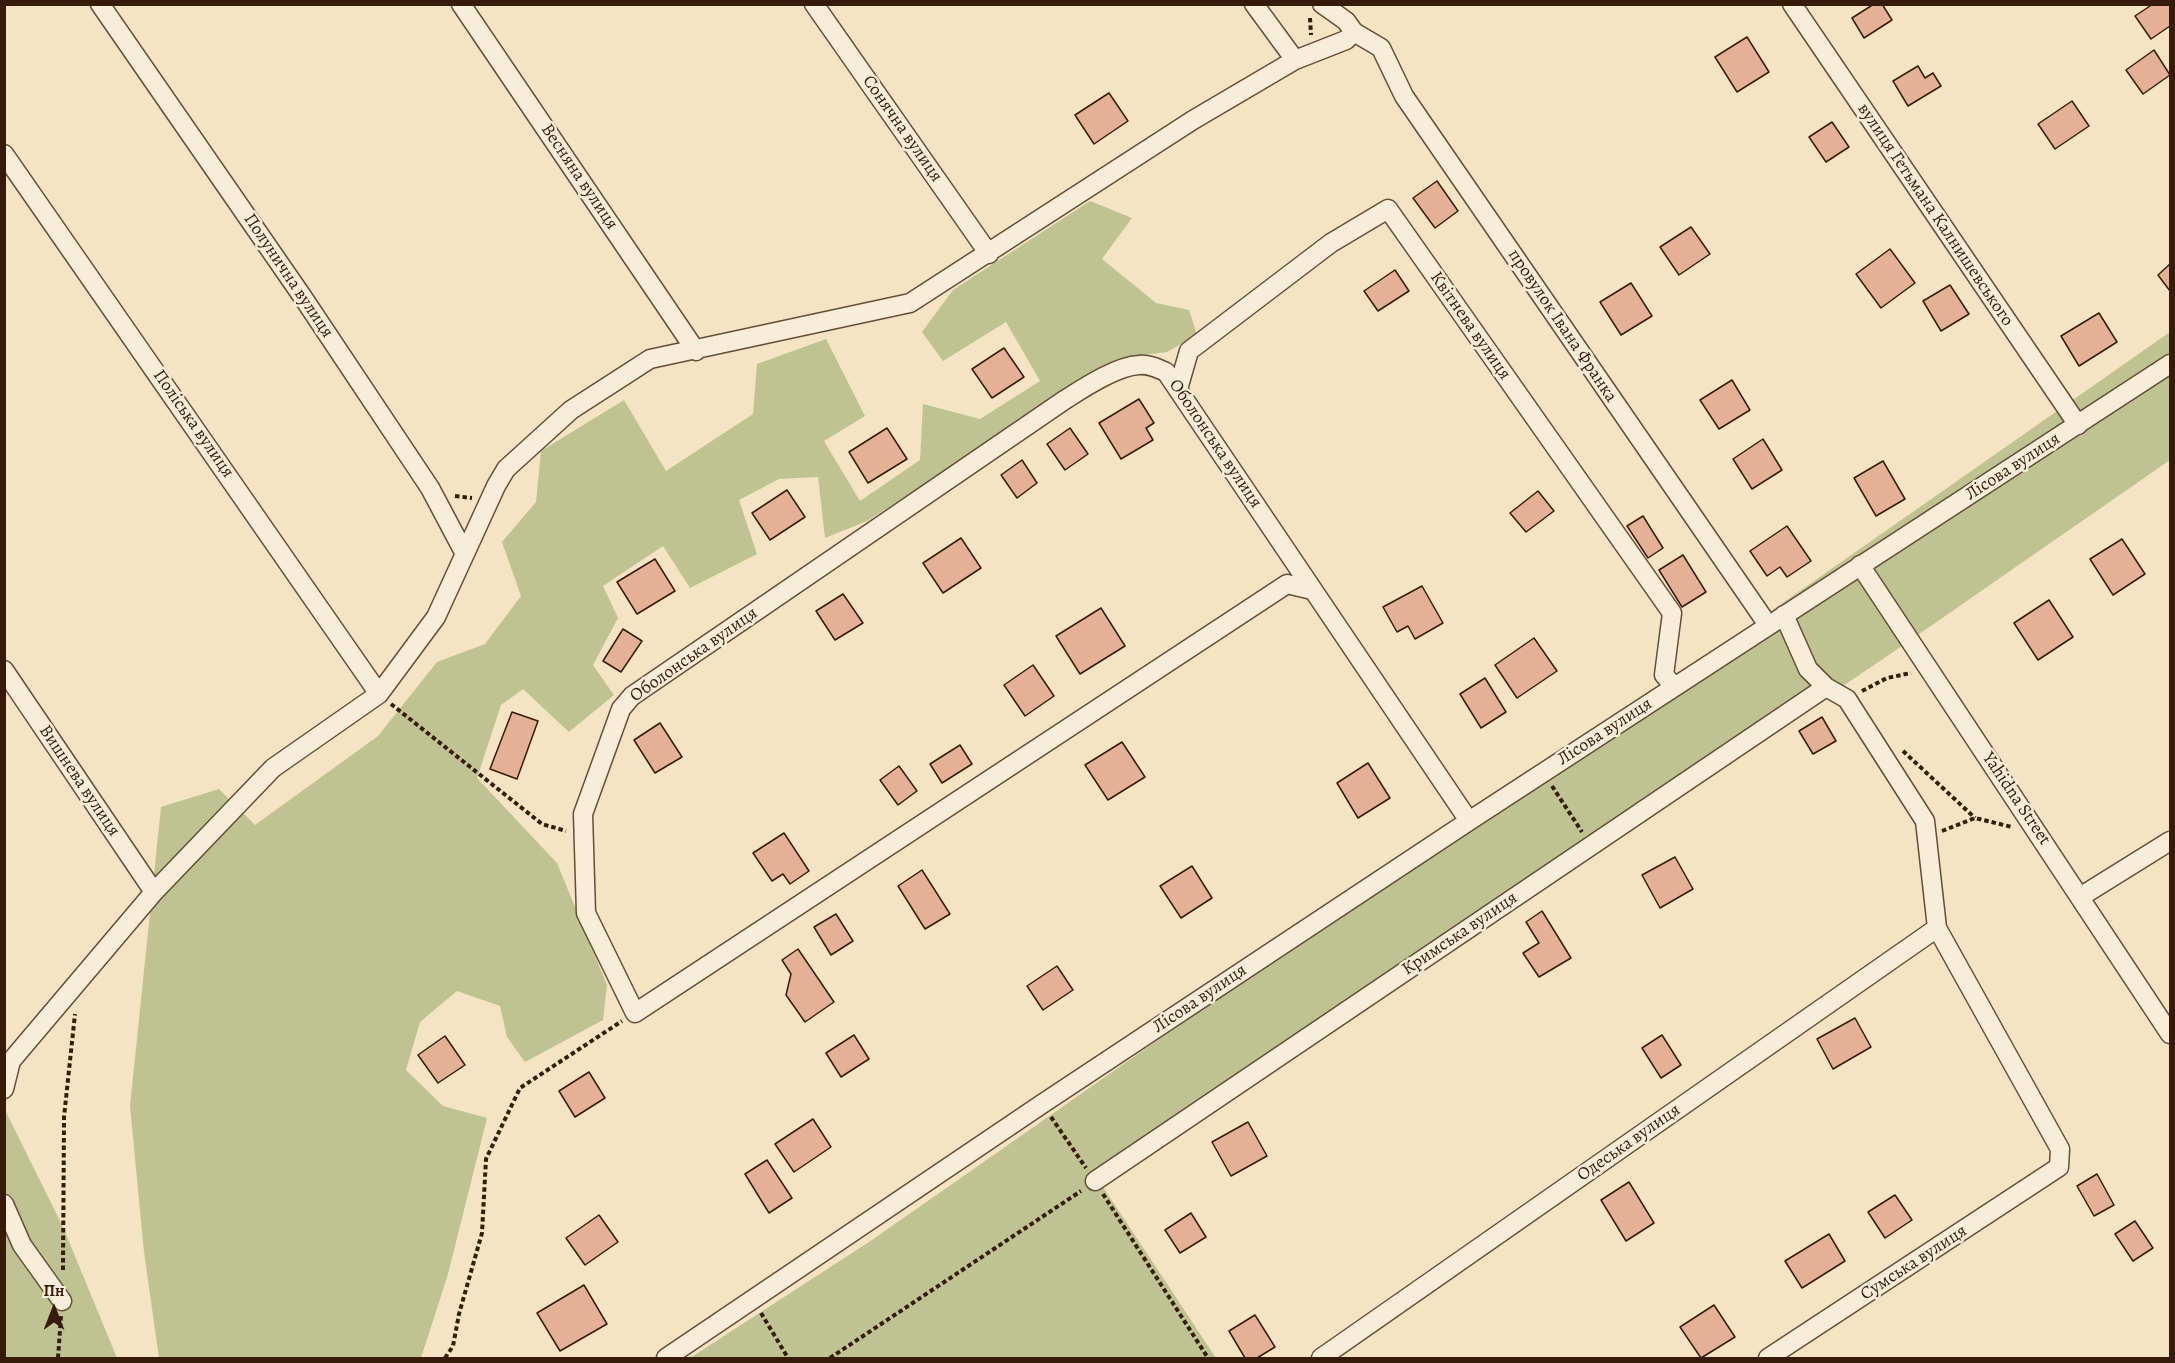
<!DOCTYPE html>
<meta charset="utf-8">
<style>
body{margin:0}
#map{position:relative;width:2175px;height:1363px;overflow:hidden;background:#f4e4c3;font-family:Alegreya,serif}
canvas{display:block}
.frame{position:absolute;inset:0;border:6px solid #361b09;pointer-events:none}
.north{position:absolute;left:24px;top:1279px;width:60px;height:60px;-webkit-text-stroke:4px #f8edd8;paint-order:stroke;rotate:0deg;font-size:16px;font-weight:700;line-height:24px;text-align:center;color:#361b09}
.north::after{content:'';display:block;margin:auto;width:21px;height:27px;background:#361b09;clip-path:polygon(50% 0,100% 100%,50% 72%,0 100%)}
</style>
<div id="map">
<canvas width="2175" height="1363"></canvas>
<div class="frame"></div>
<div class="north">Пн</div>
</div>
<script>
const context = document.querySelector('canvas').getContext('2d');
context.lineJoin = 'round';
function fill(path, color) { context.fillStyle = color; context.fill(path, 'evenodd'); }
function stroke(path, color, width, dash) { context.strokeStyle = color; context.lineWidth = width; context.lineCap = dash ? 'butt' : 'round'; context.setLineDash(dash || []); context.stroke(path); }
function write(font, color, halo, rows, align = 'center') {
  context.font = font + ' Alegreya,serif'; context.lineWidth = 5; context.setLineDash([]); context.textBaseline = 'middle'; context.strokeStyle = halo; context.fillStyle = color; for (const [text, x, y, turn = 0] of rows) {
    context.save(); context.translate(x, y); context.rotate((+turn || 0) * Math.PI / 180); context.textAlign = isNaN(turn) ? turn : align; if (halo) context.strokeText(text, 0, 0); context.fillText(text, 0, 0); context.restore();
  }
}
fill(new Path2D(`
 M1090 201 1132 218 1102 259 1156 303 1189 310 1197 335 1167 352 1127 357 1028 418 867 521 825 538 818 477 779 479 739 500 757 554 690 588 663 546 603 586 618 618 593 665 614 695 569 732 523 689 501 705 477 778 557 863 607 985 603 1020 525 1062 507 1037 500 1006 457 991 420 1022 406 1070 443 1106 487 1118 448 1274 421 1358H159L144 1252 130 1106 161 807 219 789 255 825 378 736 437 662 485 644 521 596 502 542 536 502 541 451 624 400 666 471 753 414 757 364 826 339 865 416 824 441 860 501 920 460 923 404 980 419 1040 381 1006 322 943 361 922 332 953 290Z
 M2170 332V460L1902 646 1103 1187 1216 1358H690L872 1240Z
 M4 1108 63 1227 117 1358H5Z`), '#bfc391');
const building = new Path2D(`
 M1874 4H1882L1892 20 1864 38 1852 18Z
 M2153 4H2170V26L2151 39 2135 16Z
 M1747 37 1769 72 1737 92 1715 57Z
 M2154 50 2170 75 2143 94 2126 70Z
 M1918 66 1925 78 1933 73 1941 86 1908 106 1893 81Z
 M1109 93 1128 121 1094 144 1075 115Z
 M2072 101 2089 126 2055 149 2038 124Z
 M1832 122 1849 147 1826 162 1809 137Z
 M1437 181 1458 211 1435 228 1413 198Z
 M1691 227 1710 254 1679 275 1660 247Z
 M1890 249 1915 283 1881 308 1856 274Z
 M2170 264V291L2158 275Z
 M1395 270 1409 291 1378 311 1364 291Z
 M1631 283 1652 316 1621 335 1600 302Z
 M1950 285 1969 314 1941 331 1923 301Z
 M2099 313 2117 342 2079 366 2061 336Z
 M1004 348 1024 377 992 398 972 369Z
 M1732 380 1750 410 1719 429 1700 400Z
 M1139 399 1154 423 1146 428 1153 440 1121 459 1099 423Z
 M887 428 907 459 868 483 849 452Z
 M1070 428 1088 454 1065 470 1047 444Z
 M1763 439 1782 470 1752 489 1733 459Z
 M1022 460 1037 483 1017 498 1001 475Z
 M1883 461 1905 499 1876 516 1854 478Z
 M787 490 805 517 770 540 752 513Z
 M1538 491 1554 511 1526 532 1510 513Z
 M1643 516 1663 548 1648 558 1627 526Z
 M1787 526 1811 561 1787 577 1780 567 1767 576 1750 551Z
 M961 538 981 568 943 593 923 563Z
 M2122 539 2145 574 2113 595 2090 559Z
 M1683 555 1706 592 1682 607 1659 570Z
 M655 559 675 591 637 614 617 582Z
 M1422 586 1443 623 1415 639 1408 626 1397 632 1383 607Z
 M843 594 863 623 835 640 816 611Z
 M2049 600 2073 637 2038 660 2014 623Z
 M1101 608 1125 646 1080 674 1056 636Z
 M623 629 642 641 621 672 603 661Z
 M1534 638 1557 671 1517 698 1495 665Z
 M1033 665 1054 696 1025 716 1004 685Z
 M1485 678 1506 712 1481 728 1460 694Z
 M512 712 538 721 517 779 490 769Z
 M1822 717 1836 741 1813 754 1799 731Z
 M660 723 682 757 655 773 634 740Z
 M1122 742 1145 777 1108 800 1085 765Z
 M960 745 972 764 942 783 930 764Z
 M1368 763 1390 798 1358 818 1337 783Z
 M899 766 917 791 898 805 880 780Z
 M784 833 809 871 790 884 783 874 772 881 753 853Z
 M1675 857 1693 889 1660 908 1642 875Z
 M1192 866 1212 898 1181 918 1160 886Z
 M922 870 950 914 925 929 898 886Z
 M1542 911 1571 958 1539 977 1523 953 1539 943 1526 922Z
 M836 914 853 941 831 955 814 927Z
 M798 949 834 1002 805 1022 786 995 791 974 782 960Z
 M1057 966 1073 990 1043 1010 1027 986Z
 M1855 1018 1871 1047 1833 1069 1817 1039Z
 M854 1035 869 1059 841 1077 826 1053Z
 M1662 1035 1681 1065 1661 1078 1642 1048Z
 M445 1036 465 1065 438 1083 418 1055Z
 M589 1072 605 1098 575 1117 559 1091Z
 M813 1119 831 1147 794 1172 775 1144Z
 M1248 1122 1267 1156 1231 1176 1212 1142Z
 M767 1160 792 1198 769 1213 745 1174Z
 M2097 1174 2114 1205 2094 1216 2077 1186Z
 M1629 1182 1654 1223 1626 1241 1601 1200Z
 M1895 1195 1912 1220 1885 1238 1868 1212Z
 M1191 1213 1206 1237 1180 1253 1165 1230Z
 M599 1215 618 1242 585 1265 566 1238Z
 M2135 1221 2153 1248 2133 1261 2115 1234Z
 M1829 1234 1845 1261 1802 1288 1785 1261Z
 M584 1285 607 1324 560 1351 537 1313Z
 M1714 1305 1735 1337 1701 1358 1680 1327Z
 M1255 1315 1275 1347 1257 1358H1245L1229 1331Z`);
fill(building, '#e5b196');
stroke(building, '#361b09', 1.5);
const street = new Path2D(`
 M100 4 302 296 430 488 465 554
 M461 4 696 351
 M814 4 989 254
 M1254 4 1295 60
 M1792 4 2078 425
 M1354 32 1381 48 1404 96 1768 625
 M4 154 379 694
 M1178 389 1189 351 1331 243 1388 209 1672 613 1664 675 1674 686
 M1860 565 2170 1034
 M1312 590 1287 584 635 1013 586 913 583 814 621 709 632 696 1066 399C1085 387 1117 366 1139 365 1149 364 1157 368 1166 372L1469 821
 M4 670 154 892
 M2080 897 2170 841
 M4 1089 11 1061 154 892 273 768 379 694 436 617 496 486 506 469 571 410 650 359 910 303 1193 120 1295 60 1346 40 1354 32 1346 21 1322 4
 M1095 1181 1826 687
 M4 1204 22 1245 62 1301
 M666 1358 1042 1104 1469 821 2170 364
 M1321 1358 1937 928
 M1768 1358 2059 1167 2060 1149 1937 928 1925 821 1847 699 1826 687 1808 669 1784 615`);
stroke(street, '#664d38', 21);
stroke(new Path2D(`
 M1310 18 1311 35
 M455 496 472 498
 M1862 691 1887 678 1911 673
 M391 704 542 824 566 831
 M1903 751 1975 818
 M1552 786 1582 832
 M1942 831 1975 818 2012 827
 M1051 1117 1086 1168
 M1103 1194 1208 1358
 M63 1270 64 1117 75 1014
 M761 1313 788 1358
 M58 1358 61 1316
 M445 1358 453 1346 459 1314 482 1233 486 1159 520 1088 622 1021
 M830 1358 1081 1191`), '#361b09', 4, [4.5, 3]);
stroke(street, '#f8edd8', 18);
write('18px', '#361b09', '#f8edd8', [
 ["Сонячна вулиця",902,129,55],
 ["Весняна вулиця",579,177,56],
 ["вулиця Гетьмана Калнишевського",1935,215,56],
 ["Полунична вулиця",288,276,56],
 ["Квітнева вулиця",1470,326,55],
 ["провулок Івана Франка",1562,326,56],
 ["Поліська вулиця",193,424,55],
 ["Оболонська вулиця",1215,444,56],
 ["Лісова вулиця",2013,467,-33],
 ["Оболонська вулиця",694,655,-35],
 ["Лісова вулиця",1605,732,-33],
 ["Вишнева вулиця",79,781,56],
 ["Yahidna Street",2016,799,56],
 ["Кримська вулиця",1460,934,-34],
 ["Лісова вулиця",1200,999,-34],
 ["Одеська вулиця",1629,1143,-35],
 ["Сумська вулиця",1914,1263,-33]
]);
</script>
